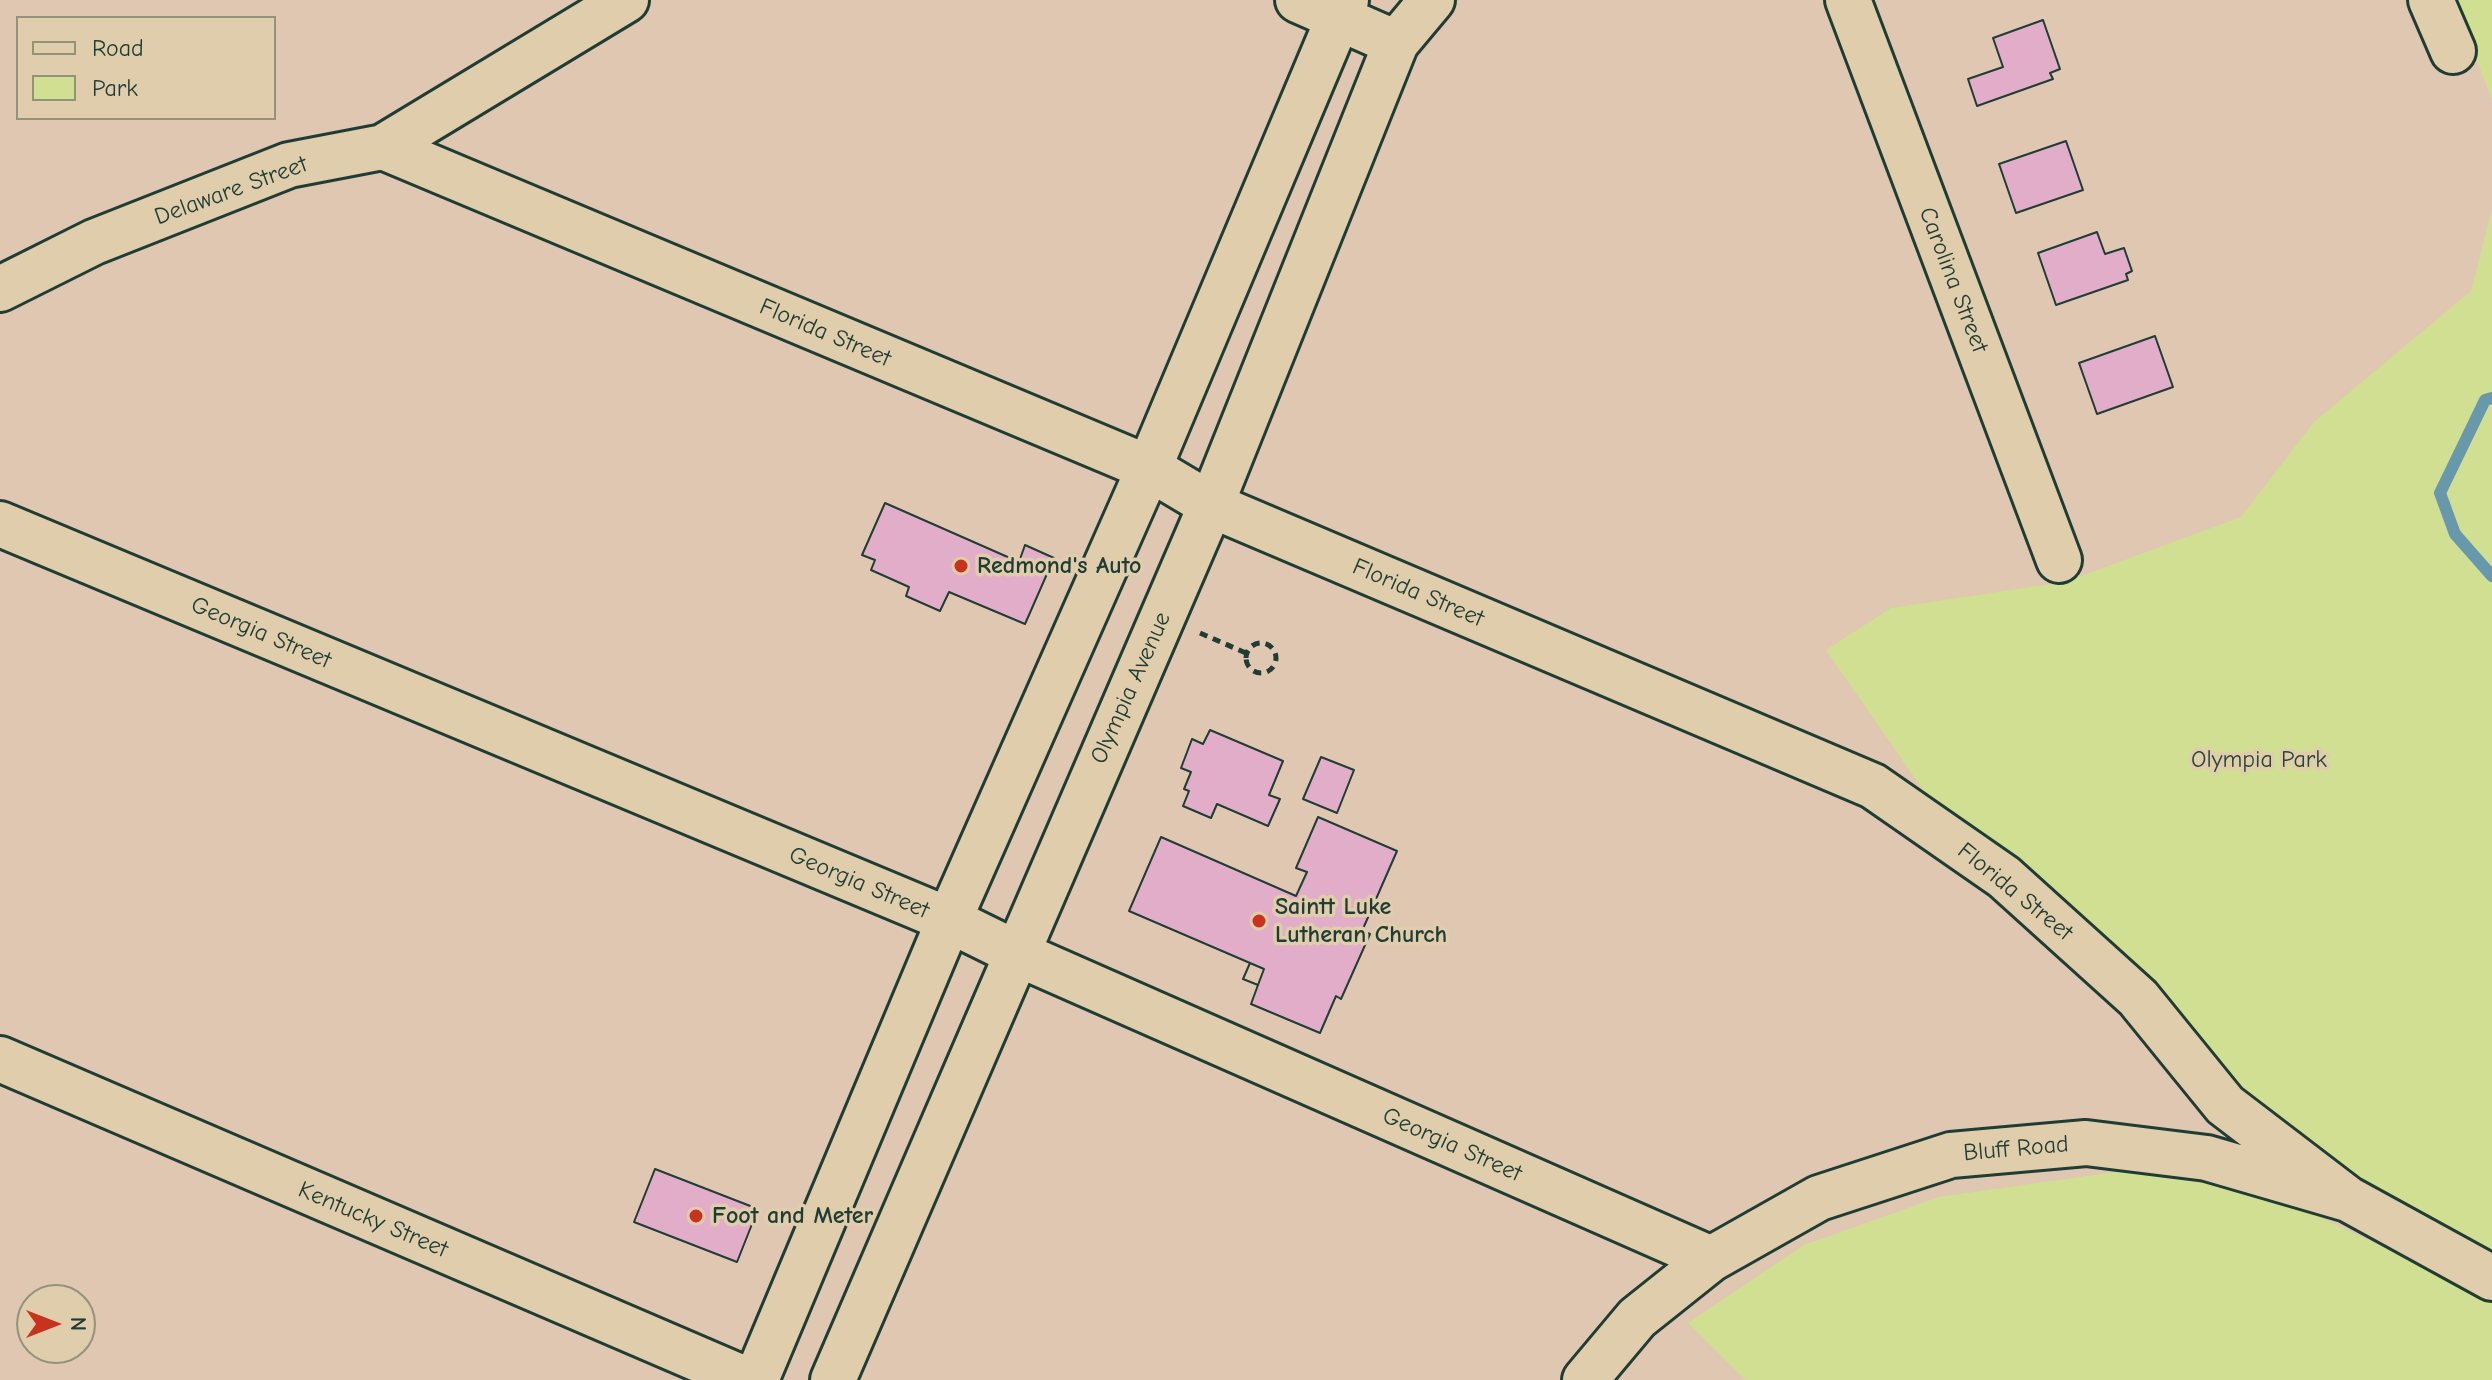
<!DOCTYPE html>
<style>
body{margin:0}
#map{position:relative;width:2492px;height:1380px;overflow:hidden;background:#dfc7b1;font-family:"Comic Neue",sans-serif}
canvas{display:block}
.legend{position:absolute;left:16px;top:16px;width:260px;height:104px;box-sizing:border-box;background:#dfcdab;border:2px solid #92937b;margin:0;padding:10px 14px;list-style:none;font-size:24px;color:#1f3d34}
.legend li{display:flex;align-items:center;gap:16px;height:40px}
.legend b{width:40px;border:2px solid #92937b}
.north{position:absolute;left:16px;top:1284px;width:80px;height:80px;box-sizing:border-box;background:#dfcdab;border:2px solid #92937b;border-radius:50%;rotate:90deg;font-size:22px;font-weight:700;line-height:32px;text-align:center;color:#1f3d34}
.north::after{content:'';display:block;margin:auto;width:28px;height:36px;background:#c8321e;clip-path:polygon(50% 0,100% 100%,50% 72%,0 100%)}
</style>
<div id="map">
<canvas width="2492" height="1380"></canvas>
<ul class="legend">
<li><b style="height:10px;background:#dfcdab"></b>Road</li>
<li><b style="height:22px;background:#d1df93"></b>Park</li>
</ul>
<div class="north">N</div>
</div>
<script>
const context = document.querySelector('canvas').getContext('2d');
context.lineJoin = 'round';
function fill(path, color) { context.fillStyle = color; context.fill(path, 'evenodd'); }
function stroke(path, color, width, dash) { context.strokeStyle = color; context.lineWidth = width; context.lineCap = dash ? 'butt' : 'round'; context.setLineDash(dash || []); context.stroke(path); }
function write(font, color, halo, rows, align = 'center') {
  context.font = font + ' "Comic Neue",sans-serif'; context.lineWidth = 7; context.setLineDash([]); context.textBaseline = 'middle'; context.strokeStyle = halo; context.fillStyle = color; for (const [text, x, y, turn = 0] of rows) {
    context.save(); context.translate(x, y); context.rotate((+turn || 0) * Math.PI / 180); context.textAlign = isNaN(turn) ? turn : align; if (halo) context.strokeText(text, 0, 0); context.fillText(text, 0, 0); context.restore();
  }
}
fill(new Path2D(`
 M2452 0H2492V99Z
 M2492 209V1251L2430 1216 2364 1189 2236 1100 2126 953 1928 797 1826 650 1891 608 2065 582 2241 517 2314 422 2471 291Z
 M2122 1171 2266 1192 2394 1252 2492 1302V1380H1745L1688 1323 1804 1245 1939 1197Z`), '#d1df93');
stroke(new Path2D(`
 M2492 398 2485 400 2440 493 2455 534 2492 576`), '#6898ab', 12);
const building = new Path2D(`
 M2043 20 2060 69 2050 73 2053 79 1977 106 1968 79 2003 67 1993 38Z
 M2066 141 2083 190 2016 213 1999 164Z
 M2097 232 2105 254 2124 248 2132 271 2126 274 2128 280 2056 305 2038 253Z
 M2155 336 2173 387 2097 414 2079 363Z
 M885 503 1019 562 1025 545 1054 558 1025 624 949 592 940 611 906 596 909 587 871 570 875 560 862 555Z
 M1210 730 1283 761 1269 795 1280 799 1268 826 1217 804 1211 818 1183 806 1189 791 1184 789 1191 772 1181 768 1192 739 1203 744Z
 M1321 757 1354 770 1337 813 1303 799Z
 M1318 817 1397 851 1362 931 1370 934 1341 999 1336 996 1320 1033 1251 1004 1258 985 1243 979 1250 963 1129 911 1161 837 1296 896 1307 872 1296 868Z
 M1250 963 1264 969 1258 985 1243 979Z
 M655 1169 758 1209 737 1262 634 1222Z`);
fill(building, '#e1adc8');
stroke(building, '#1f3d34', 2);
const minor = new Path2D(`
 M1298 0 1396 43
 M1848 0 2059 560
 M2431 0 2453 51
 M383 147 1149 468 1211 505 1873 786 2004 877 2138 998 2225 1105 2348 1199
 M0 289 94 242 289 165 383 147 626 0
 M0 524 949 920 1016 953 1711 1259
 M0 1059 747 1380
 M1585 1380 1637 1318 1711 1259 1819 1198 1951 1155 2086 1143 2207 1158 2348 1199 2492 1278`);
const major = new Path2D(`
 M756 1380 949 920 1149 468 1346 0
 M833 1380 1211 505 1396 43 1432 0`);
stroke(minor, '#1f3d34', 50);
stroke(major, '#1f3d34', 50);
stroke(new Path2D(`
 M1200 633 1246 653
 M1246 658a15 15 0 1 1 30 0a15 15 0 1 1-30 0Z`), '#1f3d34', 5, [8, 6]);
stroke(minor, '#dfcdab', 44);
stroke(major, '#dfcdab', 44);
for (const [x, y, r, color] of [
 [961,566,8,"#c8321e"],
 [1259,921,8,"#c8321e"],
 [696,1216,8,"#c8321e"]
]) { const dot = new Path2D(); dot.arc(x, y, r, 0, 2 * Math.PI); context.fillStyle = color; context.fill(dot); stroke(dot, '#dfcdab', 3); }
write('24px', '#1f3d34', '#dfcdab', [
 ["Delaware Street",231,191,-20],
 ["Carolina Street",1953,280,69],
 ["Florida Street",825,333,23],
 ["Florida Street",1418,593,23],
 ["Georgia Street",261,633,23],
 ["Olympia Avenue",1131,688,-66],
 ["Georgia Street",859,883,23],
 ["Florida Street",2015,892,39],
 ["Georgia Street",1452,1145,24],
 ["Bluff Road",2016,1149,-5],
 ["Kentucky Street",373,1220,23]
]);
write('bold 24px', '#1f3d34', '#dfcdab', [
 ["Redmond's Auto",977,566],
 ["Saintt Luke",1275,907],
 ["Lutheran Church",1275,935],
 ["Foot and Meter",712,1216]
], 'left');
write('24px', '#284539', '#dfcdab', [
 ["Olympia Park",2259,760]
]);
</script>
